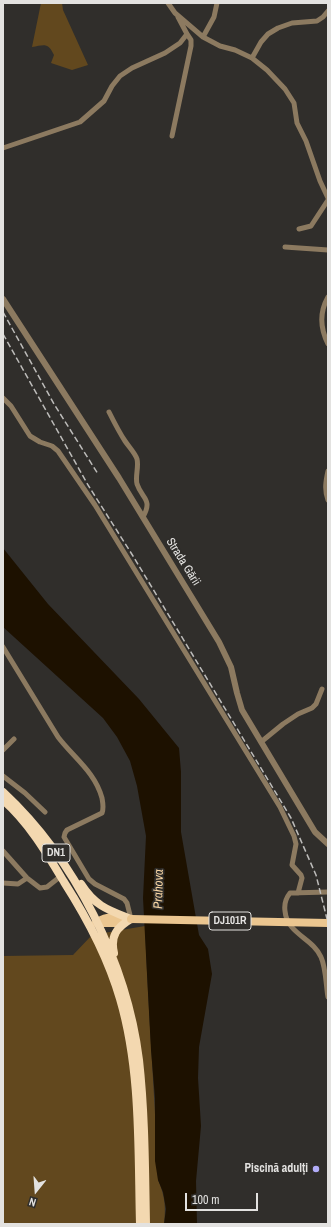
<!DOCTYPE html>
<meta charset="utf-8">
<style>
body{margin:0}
#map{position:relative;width:331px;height:1227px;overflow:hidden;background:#302e2b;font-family:"Archivo Narrow",sans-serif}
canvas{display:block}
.frame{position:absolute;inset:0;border:4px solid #e3e2e0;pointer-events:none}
.north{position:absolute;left:16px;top:1171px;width:40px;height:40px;-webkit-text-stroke:3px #302e2b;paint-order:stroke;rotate:197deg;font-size:11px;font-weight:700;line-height:16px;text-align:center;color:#e3e2e0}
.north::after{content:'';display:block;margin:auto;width:14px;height:18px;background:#e3e2e0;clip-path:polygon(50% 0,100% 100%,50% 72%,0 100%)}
.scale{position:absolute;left:185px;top:1193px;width:73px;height:18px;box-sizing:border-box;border:2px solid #e3e2e0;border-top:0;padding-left:5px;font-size:12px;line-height:14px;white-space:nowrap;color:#e3e2e0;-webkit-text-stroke:3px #302e2b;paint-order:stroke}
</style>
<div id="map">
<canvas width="331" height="1227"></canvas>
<div class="frame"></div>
<div class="north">N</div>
<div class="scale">100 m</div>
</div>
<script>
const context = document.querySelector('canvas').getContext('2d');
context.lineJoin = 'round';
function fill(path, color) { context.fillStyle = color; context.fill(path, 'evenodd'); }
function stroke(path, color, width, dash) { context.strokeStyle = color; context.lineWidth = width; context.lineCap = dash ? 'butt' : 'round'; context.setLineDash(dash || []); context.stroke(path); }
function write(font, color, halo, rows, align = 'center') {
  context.font = font + ' "Archivo Narrow",sans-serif'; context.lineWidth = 3.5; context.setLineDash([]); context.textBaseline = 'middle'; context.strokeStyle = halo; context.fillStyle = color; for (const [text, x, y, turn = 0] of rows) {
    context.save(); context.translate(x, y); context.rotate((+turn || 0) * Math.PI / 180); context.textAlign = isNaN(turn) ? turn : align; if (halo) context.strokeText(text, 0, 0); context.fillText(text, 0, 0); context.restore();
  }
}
fill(new Path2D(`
 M41 3H62L63 10 88 65 72 70 51 63 54 55C48 42 44 45 32 47Z
 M145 926C148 1011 155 1095 158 1180 165 1196 166 1207 164 1224H3V956L73 955 92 935Z`), '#62481e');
fill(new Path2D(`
 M3 548 48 604 139 699 179 748 181 772V832L199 935 208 949 212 974 199 1047 198 1078 201 1126 196 1181 197 1224H164L166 1209 163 1192 158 1180 155 1161V1098L151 1050 143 898 146 836 137 786 130 761 117 737 103 718 3 627Z`), '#1d1100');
stroke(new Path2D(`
 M168 3 175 13 203 37 220 46 235 50 252 58 267 70 285 89 294 103 297 123 306 141 320 181 328 198
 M203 37 214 17 217 3
 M252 58 261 42 268 34 278 28 292 23 317 21 323 17 328 11
 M172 136 191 46V40L187 34
 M3 148 80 122 104 101 112 86 120 76 132 68 165 53 180 43 187 34 178 17
 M299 229 311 226 328 200
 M285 247 328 250
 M328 297C319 313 320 328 328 344
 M3 398 11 406 30 436 40 442 52 446 58 451 95 505 280 807 294 836 296 844 292 865 301 875 302 878 298 893
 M109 412C114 422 119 432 125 441 129 447 135 453 137 459 139 467 135 476 137 484 142 499 153 499 143 517
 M328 471C326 480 324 490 328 500
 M3 647 58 737C74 758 95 772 102 798 103 804 104 808 102 813L67 830 65 833 64 837 89 879 95 884 124 899 127 903 131 919
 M261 742 283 724 298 714 312 708 316 704 322 689
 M3 750 14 739
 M3 776 25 793 45 812
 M3 851 27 878 40 888 47 887 61 876
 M3 883 18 884 27 878
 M328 892 290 893C286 898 284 904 285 911 287 934 313 938 321 957 326 968 326 986 328 997`), '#8c7a60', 5);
stroke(new Path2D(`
 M3 299 119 478 219 642 231 667 237 693 242 710 315 832 328 844`), '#8c7a60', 6);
stroke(new Path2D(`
 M96 923C105 916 114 916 124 918
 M96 923H115L126 921`), '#ebc690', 8);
stroke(new Path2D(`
 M3 792C75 859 127 963 139 1060 145 1114 145 1170 146 1224
 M3 800C29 823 46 852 64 882 87 918 108 957 120 999 141 1070 138 1150 140 1224
 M81 884C95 906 108 910 131 919
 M114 953C110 936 117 927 131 919`), '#f3d8b0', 8);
stroke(new Path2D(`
 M3 312 54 404 98 474
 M3 334 88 485 133 556 291 818 316 875 328 923`), '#bdbcba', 1.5, [6, 3]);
stroke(new Path2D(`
 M131 919 328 923`), '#ebc690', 8);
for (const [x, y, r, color] of [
 [316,1169,4,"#b2adf9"]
]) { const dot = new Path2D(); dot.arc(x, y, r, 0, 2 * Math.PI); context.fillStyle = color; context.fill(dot); stroke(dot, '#302e2b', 1.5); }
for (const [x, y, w] of [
 [56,853,28],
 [230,921,42]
]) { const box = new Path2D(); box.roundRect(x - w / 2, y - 9, w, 18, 3); context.fillStyle = '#302e2b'; context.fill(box); stroke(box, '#e3e2e0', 1); }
write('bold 11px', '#e3e2e0', null, [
 ["DN1",56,853],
 ["DJ101R",230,921]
]);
write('12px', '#e3e2e0', '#302e2b', [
 ["Strada Gării",183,562,58]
]);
write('bold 12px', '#e3e2e0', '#302e2b', [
 ["Piscină adulți",308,1169]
], 'right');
write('italic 13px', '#f7d4a2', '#302e2b', [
 ["Prahova",159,889,-89]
]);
</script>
